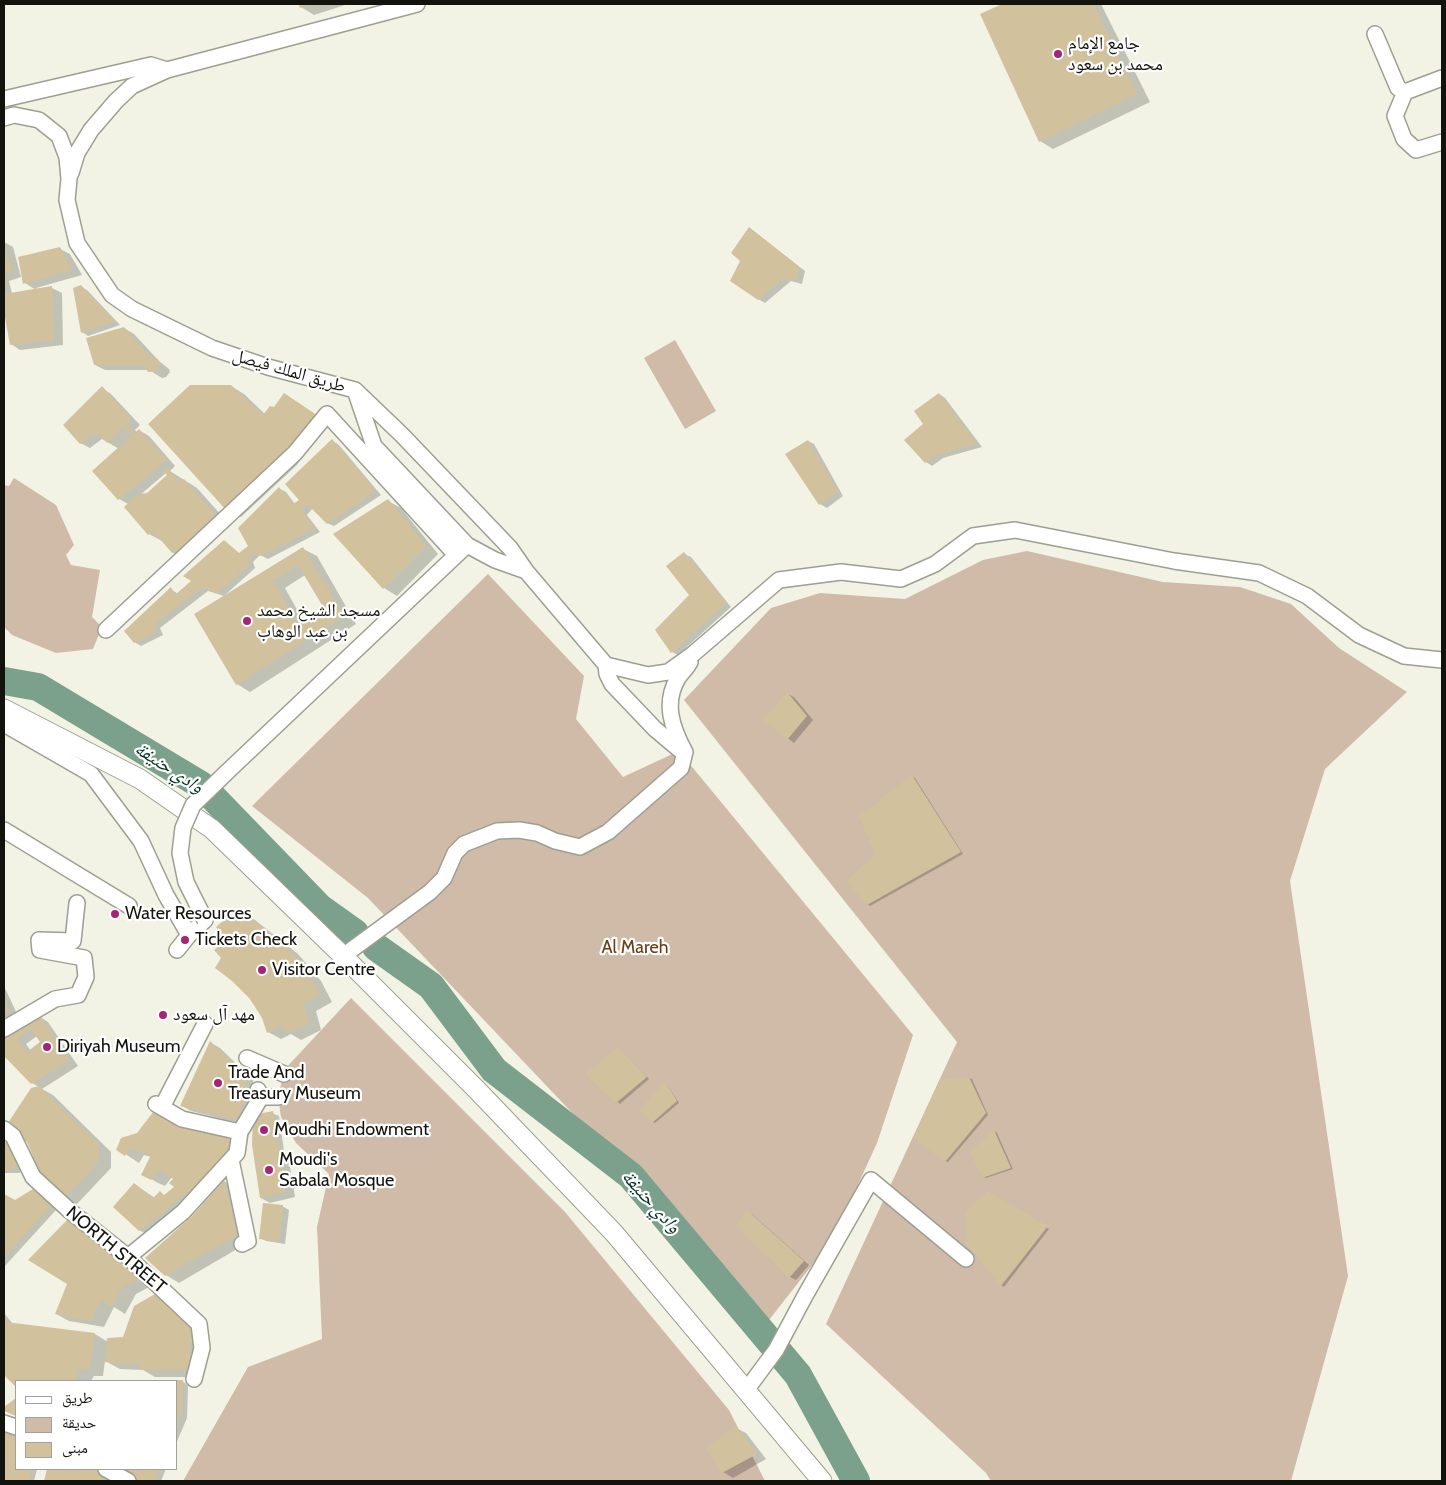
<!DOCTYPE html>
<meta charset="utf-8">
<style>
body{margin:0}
#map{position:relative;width:1446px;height:1485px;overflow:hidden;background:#f2f3e4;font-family:Cabin,"Noto Naskh Arabic",sans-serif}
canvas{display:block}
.frame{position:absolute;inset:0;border:5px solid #13130e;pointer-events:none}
.legend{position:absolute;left:15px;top:1380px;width:162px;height:90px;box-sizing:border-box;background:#fff;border:1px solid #a1a19f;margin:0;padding:6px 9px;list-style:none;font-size:15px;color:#13130e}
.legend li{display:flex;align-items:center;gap:10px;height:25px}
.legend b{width:25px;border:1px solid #a1a19f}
</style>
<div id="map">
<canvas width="1446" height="1485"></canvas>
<div class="frame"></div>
<ul class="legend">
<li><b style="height:6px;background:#fff"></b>طريق</li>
<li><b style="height:14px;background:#d0bba9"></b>حديقة</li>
<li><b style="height:14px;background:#d1c19d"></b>مبنى</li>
</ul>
</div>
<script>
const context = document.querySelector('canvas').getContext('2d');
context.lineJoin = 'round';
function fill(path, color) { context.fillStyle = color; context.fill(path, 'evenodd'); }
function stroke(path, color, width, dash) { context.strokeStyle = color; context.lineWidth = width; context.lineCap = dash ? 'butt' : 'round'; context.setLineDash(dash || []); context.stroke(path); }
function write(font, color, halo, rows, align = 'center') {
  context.font = font + ' Cabin,"Noto Naskh Arabic",sans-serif'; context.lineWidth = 4.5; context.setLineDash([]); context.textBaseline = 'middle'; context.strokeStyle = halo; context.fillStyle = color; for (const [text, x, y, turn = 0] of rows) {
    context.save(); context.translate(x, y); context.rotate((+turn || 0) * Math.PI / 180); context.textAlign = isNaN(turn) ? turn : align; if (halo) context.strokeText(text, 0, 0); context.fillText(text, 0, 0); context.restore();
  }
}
fill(new Path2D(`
 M675 340 716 411 685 429 644 358Z
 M14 478 56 505 74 545 66 555 71 565 100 570 92 617 102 627 93 649 56 653 12 635 4 627V485L9 486Z
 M1027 551 1163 582 1240 587 1291 604 1339 648 1407 692 1325 769 1290 881 1348 1276 1291 1481H991L986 1473 826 1324 957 1042 684 700 771 608 820 593 905 599 983 560Z
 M488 574 584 676 576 719 623 777 679 751 913 1035 877 1143 834 1237 769 1320 368 898 252 806Z
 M351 998 565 1212 729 1410 765 1481H183L248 1367 322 1339 317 1227 329 1174 296 1143 281 1117 278 1097 285 1069Z`), '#d0bba9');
fill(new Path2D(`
 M300 4H348L314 15 301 7Z
 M1005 4H1101L1150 102 1053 149 1040 141 981 15Z
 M755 232 805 271 802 284 791 281 765 303 758 299Z
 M4 242 13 247 21 277 9 281 12 294 52 288 62 293 63 345 20 350 11 344 4 305Z
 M60 249 70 254 82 275 36 288V290L25 283Z
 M81 287 87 290 120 325 88 336 82 332Z
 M124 328 134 334 159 361 169 369 170 372 166 377 162 378 149 370H105L95 365Z
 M231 386 244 394 265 414 274 409 297 402 327 422 297 465 241 517 228 510Z
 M102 388 111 394 140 425 135 430 137 433 139 430 149 436 175 466 170 471 197 488 230 525 192 560H185L172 552 162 541 149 534 128 504 119 499V449L102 439 90 448 80 443ZM166 473 169 475 148 494 140 495Z
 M939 394 945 398 982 447 943 458 932 466 926 462 924 424Z
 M332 441 338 444 381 495 334 526 327 523 313 508 307 515 320 532 268 559 260 555 253 562 255 568 224 596 208 591 160 628 163 635 141 646 134 642 171 589 178 594 193 581 224 541 240 554 250 546 280 489 286 492 295 504 301 501Z
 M808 441 814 444 843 496 827 508 820 504Z
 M388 501 401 508 438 554 397 596 384 588 335 534Z
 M303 549 317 556 356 624 250 692 237 684 196 615ZM305 575 327 610 305 624 285 588Z
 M684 554 691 557 731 607 678 655 672 652 691 595Z
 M788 694 794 697 813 720 794 743 764 720Z
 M912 776 915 778 963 854 870 906 867 904 876 855Z
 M242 912 255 920 298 954 321 981 332 1002 316 1011 321 1030 301 1040 291 1034 281 1039 268 1032 263 1018 223 958 228 940 231 915 236 918Z
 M4 986 18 1016 4 1025Z
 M39 1016 48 1022 78 1066 42 1089 53 1095 111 1152V1168L76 1205 63 1198 39 1087 32 1083 4 1054V1039ZM37 1036 42 1043 31 1051 26 1044Z
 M211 1043 220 1048 253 1080 256 1098 247 1125 191 1111 182 1106Z
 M620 1049 649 1079 620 1104 587 1074Z
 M969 1078 972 1079 988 1115 948 1162 945 1161Z
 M666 1083 679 1103 655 1123 652 1122Z
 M272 1113 279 1116 284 1151H281L288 1155 295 1197 270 1203 261 1198Z
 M179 1127 229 1139 242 1147 237 1171 224 1181 237 1189 249 1242 179 1283 166 1275 193 1217 222 1183 153 1238 139 1230 134 1184 155 1198 165 1196 176 1187V1179L172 1177 165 1186 156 1182 143 1174 151 1157 144 1155 139 1163 118 1149Z
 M994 1131 997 1133 1013 1169 986 1178 983 1177Z
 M4 1141 16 1150 27 1168 19 1173H4Z
 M33 1191 40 1194 56 1210 4 1267V1196L16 1202Z
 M988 1192 1049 1229 1004 1287 1001 1285Z
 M282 1206 289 1210 285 1244 266 1241 260 1238Z
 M748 1212 753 1215 809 1265 796 1280 790 1277Z
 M69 1220 82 1228 153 1285 136 1294 125 1314 114 1307 104 1327 69 1321 56 1314 69 1283Z
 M162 1292 204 1336 202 1377H155L143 1370 120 1369 105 1361 103 1376H94L91 1381H16V1385L4 1373V1313L13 1324 95 1334 108 1342 123 1338Z
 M151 1381H182L188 1385 187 1418 176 1444V1381Z
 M736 1428 746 1433 766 1459 733 1478 723 1472 706 1448Z
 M4 1429 16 1435V1469H37L34 1481H4Z
 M48 1469H95L117 1481H45Z
 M115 1469H166L161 1481H140Z`), '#0003');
stroke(new Path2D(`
 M4 681 38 687 201 785 320 908 355 933
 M376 947 431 986 494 1070 631 1176 798 1375 856 1481`), '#7ba18c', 28);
fill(new Path2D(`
 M299 4H312L300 8Z
 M1002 4H1093L1137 94 1039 142 980 14Z
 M749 227 799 267 796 281 784 278 758 300 730 281 740 261 731 253Z
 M4 245 12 272 4 274Z
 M60 247 73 270 23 284 18 257Z
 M81 285 115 321 81 333 73 288Z
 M52 286 54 340 10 345 4 312V294Z
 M124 327 152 358 158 359 160 366 157 371 148 372 145 368 144 365H94L86 338Z
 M190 385H231L263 415 270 406 274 407 284 393 315 414 288 454 227 511 148 424Z
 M102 386 131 419 126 424 133 432 129 435 123 428 107 443 98 433 95 436 92 433 80 444 63 425Z
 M939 393 977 444 937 455 925 463 904 440 923 424 914 411Z
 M139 429 167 460 118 500 92 471Z
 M332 439 375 491 327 524 307 504 302 511 314 528 261 556 253 553 247 559 250 564 217 593 202 588 154 624 157 632 134 643 124 631 171 587 175 595 191 581 183 576 224 540 239 553 248 546 238 528 279 487 293 504 299 500 285 484Z
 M808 440 838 492 819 505 785 454Z
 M167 468 180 482 184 479 217 517 178 553 175 550 172 553 153 531 148 535 124 507 138 494 147 493 167 475 163 472Z
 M388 499 426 546 383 589 333 534Z
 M303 547 344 616 236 685 194 614ZM298 565 325 610 299 627 273 580Z
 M684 552 726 603 671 653 655 630 689 595 666 566Z
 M787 692 807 716 787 740 763 720Z
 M912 775 961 852 867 905 846 881 875 855 859 816Z
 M242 911 285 945 308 972 320 994 303 1003 309 1023 287 1033 282 1025 267 1033 262 1018 250 999 232 981 215 968 221 958 214 950 226 940 216 927 231 914 234 918Z
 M4 999 9 1010 4 1014Z
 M39 1015 70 1060 31 1084 4 1056V1038ZM31 1029 40 1042 27 1052 17 1038Z
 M210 1041 244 1073 247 1092 237 1120 180 1106Z
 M618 1046 647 1077 616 1103 585 1074Z
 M969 1077 986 1113 945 1162 914 1138 940 1079Z
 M665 1081 677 1101 652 1123 640 1110Z
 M39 1086 98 1144 99 1161 63 1199 41 1175 27 1142 6 1126 31 1088Z
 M154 1111 177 1126 230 1138 224 1163 139 1231 113 1207 134 1183 153 1198 160 1191 164 1195 174 1187 169 1183 173 1179 159 1170 151 1180 141 1175 151 1155 130 1148 125 1156 116 1150 121 1138 137 1133Z
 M273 1111 286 1192 260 1198 252 1145 253 1115Z
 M994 1130 1011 1168 982 1178 970 1152Z
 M4 1141 10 1145 22 1164 13 1170 4 1171Z
 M224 1180 237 1235 165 1276 145 1258 192 1216Z
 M33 1189 51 1206 4 1257V1194L15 1200Z
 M988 1191 1048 1226 1001 1286 966 1244V1213Z
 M263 1203 283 1205 279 1241 259 1239Z
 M747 1210 804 1261 789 1278 736 1226Z
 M68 1219 141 1277 123 1286 111 1307 101 1299 91 1321 55 1314 67 1284 28 1260Z
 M162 1290 192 1327 189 1370H141L139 1364 105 1362 107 1338 123 1337 134 1306Z
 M4 1319 6 1322 95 1333 90 1369H80L75 1381H16V1387L4 1375Z
 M176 1380H183L181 1414 176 1426Z
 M16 1398V1416L4 1411V1407Z
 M736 1426 757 1454 722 1473 705 1448Z
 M4 1427 16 1434V1469H31L28 1481H4Z
 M47 1469H98L120 1481H44Z
 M114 1469H159L154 1481H138Z`), '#d1c19d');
const minor = new Path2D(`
 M1375 34 1398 88 1405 92
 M1442 78 1405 92 1395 116 1404 139 1416 150 1442 142
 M4 99 151 65 167 70
 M4 118 14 115 39 120 59 136 67 157 69 179 67 200 77 243 112 295 132 309 212 348 268 367 355 390 402 435 510 548 526 571 606 665
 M71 173 77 153 91 130 116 101 132 86 167 70 417 4
 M356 393 374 446 467 545 495 560 526 571
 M106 630 295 453 327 414 456 555
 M606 665 648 675 668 672 693 654 779 580 841 572 901 579 935 564 973 536 1015 530 1174 561 1259 573 1307 596 1359 635 1404 656 1442 660
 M606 665 607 674 612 684 655 729 680 750
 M4 724 91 774 141 841 166 895 189 935
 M227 772 467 545
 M4 830 129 906
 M177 950 189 935 205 920
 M343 956 430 892 444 878 455 853 464 844 497 831 519 830 537 833 555 841 580 847 608 832 681 768 685 752C672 728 663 703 678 678 682 672 687 668 690 662
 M4 1029 55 999 78 995 86 977 84 958 40 950 39 940 73 941 77 903
 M247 1058 284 1074
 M261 1097H278
 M156 1104 182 1119 240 1132
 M162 1107 205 1024
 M4 1129 13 1136 33 1177 70 1211 128 1257 199 1324 202 1348 194 1379
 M231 1160 248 1241 242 1244
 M128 1257 183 1212 237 1153 240 1132 261 1097 258 1090
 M747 1389 776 1350 806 1294 871 1180 966 1259
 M4 1423 16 1427
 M106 1469 128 1481`);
const major = new Path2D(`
 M4 709 140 779 212 829 343 956 477 1090 614 1233 822 1481`);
stroke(minor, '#9d9f91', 18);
stroke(major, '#9d9f91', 21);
stroke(minor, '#fff', 15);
stroke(major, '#fff', 19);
const minorBridge = new Path2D(`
 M205 920 186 882 180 853 183 828 193 805 227 772`);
stroke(minorBridge, '#9d9f91', 18, []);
stroke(minorBridge, '#fff', 15);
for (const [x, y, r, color] of [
 [1058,54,5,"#a42475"],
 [247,621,5,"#a42475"],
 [115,914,5,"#a42475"],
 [185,940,5,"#a42475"],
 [262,970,5,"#a42475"],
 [163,1015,5,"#a42475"],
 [47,1047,5,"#a42475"],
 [218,1083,5,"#a42475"],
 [264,1130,5,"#a42475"],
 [269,1170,5,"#a42475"]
]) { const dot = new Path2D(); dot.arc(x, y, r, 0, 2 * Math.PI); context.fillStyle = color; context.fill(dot); stroke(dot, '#fff', 2); }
write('18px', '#13130e', '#fff', [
 ["جامع الإمام",1068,44],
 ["محمد بن سعود",1068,65],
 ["مسجد الشيخ محمد",257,611],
 ["بن عبد الوهاب",257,632],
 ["Water Resources",125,914],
 ["Tickets Check",195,940],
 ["Visitor Centre",272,970],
 ["مهد آل سعود",173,1015],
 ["Diriyah Museum",57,1047],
 ["Trade And",228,1073],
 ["Treasury Museum",228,1094],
 ["Moudhi Endowment",274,1130],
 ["Moudi's",279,1160],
 ["Sabala Mosque",279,1181]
], 'left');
write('18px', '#13130e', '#fff', [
 ["طريق الملك فيصل",289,371,16],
 ["NORTH STREET",116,1250,40]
]);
write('18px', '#683e12', '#fff', [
 ["Al Mareh",635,948]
]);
write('italic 19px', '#003420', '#fff', [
 ["وادي حنيفة",169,768,33],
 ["وادي حنيفة",651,1202,48]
]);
</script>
